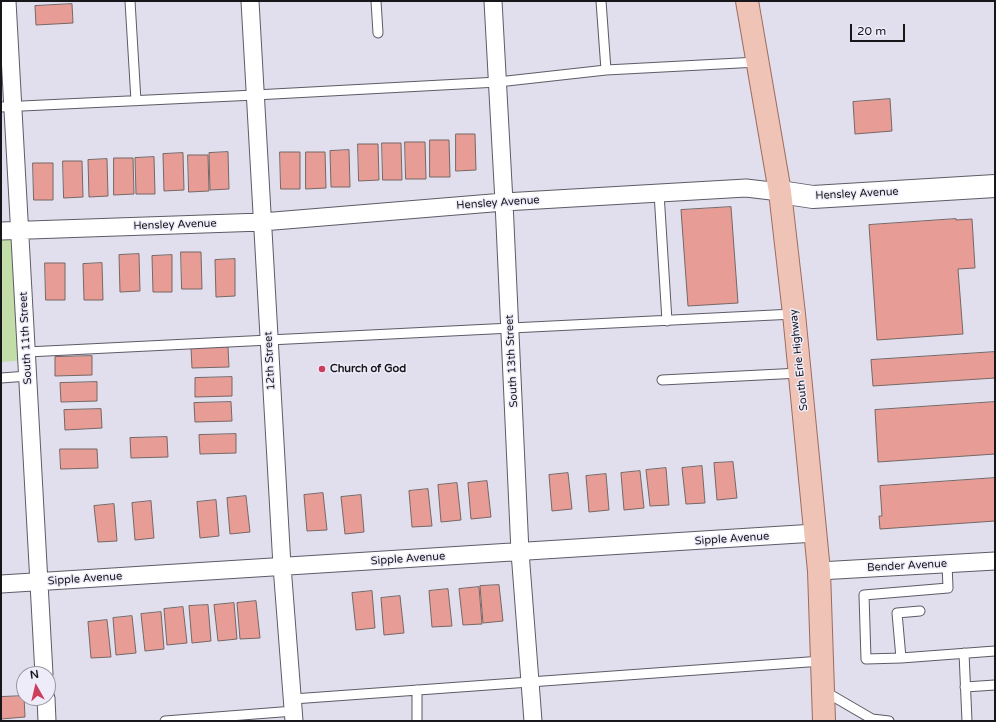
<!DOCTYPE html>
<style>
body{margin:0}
#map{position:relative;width:996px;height:722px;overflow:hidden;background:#e1deed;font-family:"Varela Round",sans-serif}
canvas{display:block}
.frame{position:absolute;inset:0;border:2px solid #17161b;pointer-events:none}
.north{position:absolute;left:16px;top:666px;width:40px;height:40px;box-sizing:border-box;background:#efecfa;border:1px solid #9996a1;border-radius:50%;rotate:352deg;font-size:11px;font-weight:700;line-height:16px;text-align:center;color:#17161b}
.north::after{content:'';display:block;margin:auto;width:14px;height:18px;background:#cd3d5c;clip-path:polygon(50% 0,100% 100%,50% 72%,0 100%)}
.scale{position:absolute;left:850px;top:24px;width:55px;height:18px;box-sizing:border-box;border:2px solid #17161b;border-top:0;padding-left:5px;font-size:12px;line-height:14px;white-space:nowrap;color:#17161b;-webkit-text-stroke:3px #efecfa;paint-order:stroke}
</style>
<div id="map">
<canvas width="996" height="722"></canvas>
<div class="frame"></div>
<div class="north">N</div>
<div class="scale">20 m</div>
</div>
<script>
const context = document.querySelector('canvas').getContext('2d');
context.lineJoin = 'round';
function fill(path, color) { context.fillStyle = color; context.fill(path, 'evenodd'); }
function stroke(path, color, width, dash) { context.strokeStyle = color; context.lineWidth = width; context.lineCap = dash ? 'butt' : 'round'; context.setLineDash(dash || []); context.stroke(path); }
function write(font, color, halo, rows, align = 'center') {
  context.font = font + ' "Varela Round",sans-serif'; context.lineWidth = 3; context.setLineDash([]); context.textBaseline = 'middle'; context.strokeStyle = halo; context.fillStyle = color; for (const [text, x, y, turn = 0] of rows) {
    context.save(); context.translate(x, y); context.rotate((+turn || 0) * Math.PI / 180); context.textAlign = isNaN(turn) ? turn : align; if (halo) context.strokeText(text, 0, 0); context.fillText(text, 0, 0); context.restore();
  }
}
fill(new Path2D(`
 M20 230 27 360 1 362V231Z`), '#c2dda7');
const building = new Path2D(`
 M72 4 73 23 36 25 35 6Z
 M890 99 892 131 855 134 853 102Z
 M456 134H475L476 170 456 171Z
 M430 140H449L450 177H430Z
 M405 142H425L426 179H406Z
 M382 143H401L402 180H383Z
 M358 144H378L379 180 359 181Z
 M349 150 350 187H331L330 151Z
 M228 152 229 189 210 190 209 153Z
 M280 152H300V189H281Z
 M306 152H325L326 188 306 189Z
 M183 153 184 190 164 191 163 154Z
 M188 155H208L209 191 189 192Z
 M154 157 155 194H136L135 158Z
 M114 158H133L134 194 114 195Z
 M107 159 108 196 89 197 88 160Z
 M63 161H82L83 197 64 198Z
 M33 163H53V200H34Z
 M731 207 738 303 688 306 681 210Z
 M956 219V220L972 219 975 268 958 269 963 334 877 340 869 225Z
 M181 252H201L202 289H182Z
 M139 254 140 291 120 292 119 255Z
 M172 255V292H153L152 256Z
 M235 259V296L216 297 215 260Z
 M45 263H65V300H46Z
 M102 263 103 300H84L83 264Z
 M228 347 229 367 192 368 191 348Z
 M995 352V378L873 386 871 360Z
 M92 356V375L55 376V357Z
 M232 377V396L195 397V378Z
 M97 382V401L61 402 60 383Z
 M231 402 232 421 195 422 194 403Z
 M995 402V454L878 462 875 410Z
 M101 409 102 428 65 430 64 410Z
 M236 434V453L200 454 199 435Z
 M167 437 168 457 131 458 130 438Z
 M60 449H97L98 468 61 469Z
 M733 462 737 498 717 500 714 463Z
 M702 466 705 503 686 504 682 468Z
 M666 468 669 505 650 506 646 470Z
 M640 471 644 508 624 510 621 473Z
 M568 473 572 509 552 511 549 475Z
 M606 474 609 510 589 512 586 476Z
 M995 478V521L880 529 879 516H882L880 486Z
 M487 481 491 517 471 519 468 483Z
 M457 483 461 520 441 522 438 485Z
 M428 489 432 526 412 527 409 491Z
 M323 493 327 530 307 531 304 495Z
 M361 495 364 532 345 534 341 497Z
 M246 496 250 532 230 534 227 498Z
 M216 500 219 536 200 538 197 502Z
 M151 501 154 538 135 540 132 503Z
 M114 504 117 541 98 542 94 506Z
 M499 585 503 621 483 623 480 586Z
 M479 587 482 624 463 625 459 589Z
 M448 589 452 626 432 627 429 591Z
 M372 591 375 628 356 630 352 593Z
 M400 596 404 633 384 635 381 598Z
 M256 601 260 638 240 639 237 603Z
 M234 603 237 639 218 641 214 605Z
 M208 605 211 641 192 643 189 606Z
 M183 607 187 643 167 645 164 609Z
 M161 612 164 649 145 651 141 614Z
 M132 616 136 653 116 655 113 618Z
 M107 620 111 657 91 658 88 622Z
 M24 696 25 717 1 719V697Z`);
fill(building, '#e79d95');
stroke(building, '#766765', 1);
const lane = new Path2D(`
 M130 1 136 101
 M376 1 378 33
 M601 1 606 70
 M1 107 255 95 498 82 606 70 758 62
 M659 193 667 321
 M27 352 794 314
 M1 378 28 376
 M662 380 800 373
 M947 564 948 588 864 595 866 659 901 658 995 651
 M964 653 967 721
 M901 658 897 613 920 611
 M965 687 995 685
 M417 690V721
 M824 691 872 719 889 721
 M293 699 822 661
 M165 721 294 711`);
const street = new Path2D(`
 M7 1 44 674
 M250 1 282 566 294 721
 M493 1 504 202 520 552 533 721
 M1 231 262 222 504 202 746 188 780 192
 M819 571 995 561
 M1 584 815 533
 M46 698 47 721`);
const secondary = new Path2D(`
 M780 192 813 197 995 186`);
const primary = new Path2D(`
 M747 1 780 192 794 314 819 571 824 721`);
stroke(lane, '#5e5b67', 11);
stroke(street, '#5e5b67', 19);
stroke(secondary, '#5e5b67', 24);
stroke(primary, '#9d6c5f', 24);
stroke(lane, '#fff', 9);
stroke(street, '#fff', 17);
stroke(secondary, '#fff', 22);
stroke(primary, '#efc3b5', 22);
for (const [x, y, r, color] of [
 [322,369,4,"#cd3d5c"]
]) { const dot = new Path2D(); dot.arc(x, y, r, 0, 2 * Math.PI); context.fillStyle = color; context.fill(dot); stroke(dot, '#efecfa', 1.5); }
write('11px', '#17161b', '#efecfa', [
 ["Hensley Avenue",857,194,-3],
 ["Hensley Avenue",498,203,-4],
 ["Hensley Avenue",175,225,-2],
 ["South 11th Street",26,338,-93],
 ["South Erie Highway",799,360,-96],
 ["12th Street",270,361,-93],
 ["South 13th Street",512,361,-93],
 ["Sipple Avenue",732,539,-4],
 ["Sipple Avenue",408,559,-4],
 ["Bender Avenue",907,566,-3],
 ["Sipple Avenue",85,579,-4]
]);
write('bold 11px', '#17161b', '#efecfa', [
 ["Church of God",330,369]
], 'left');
</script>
